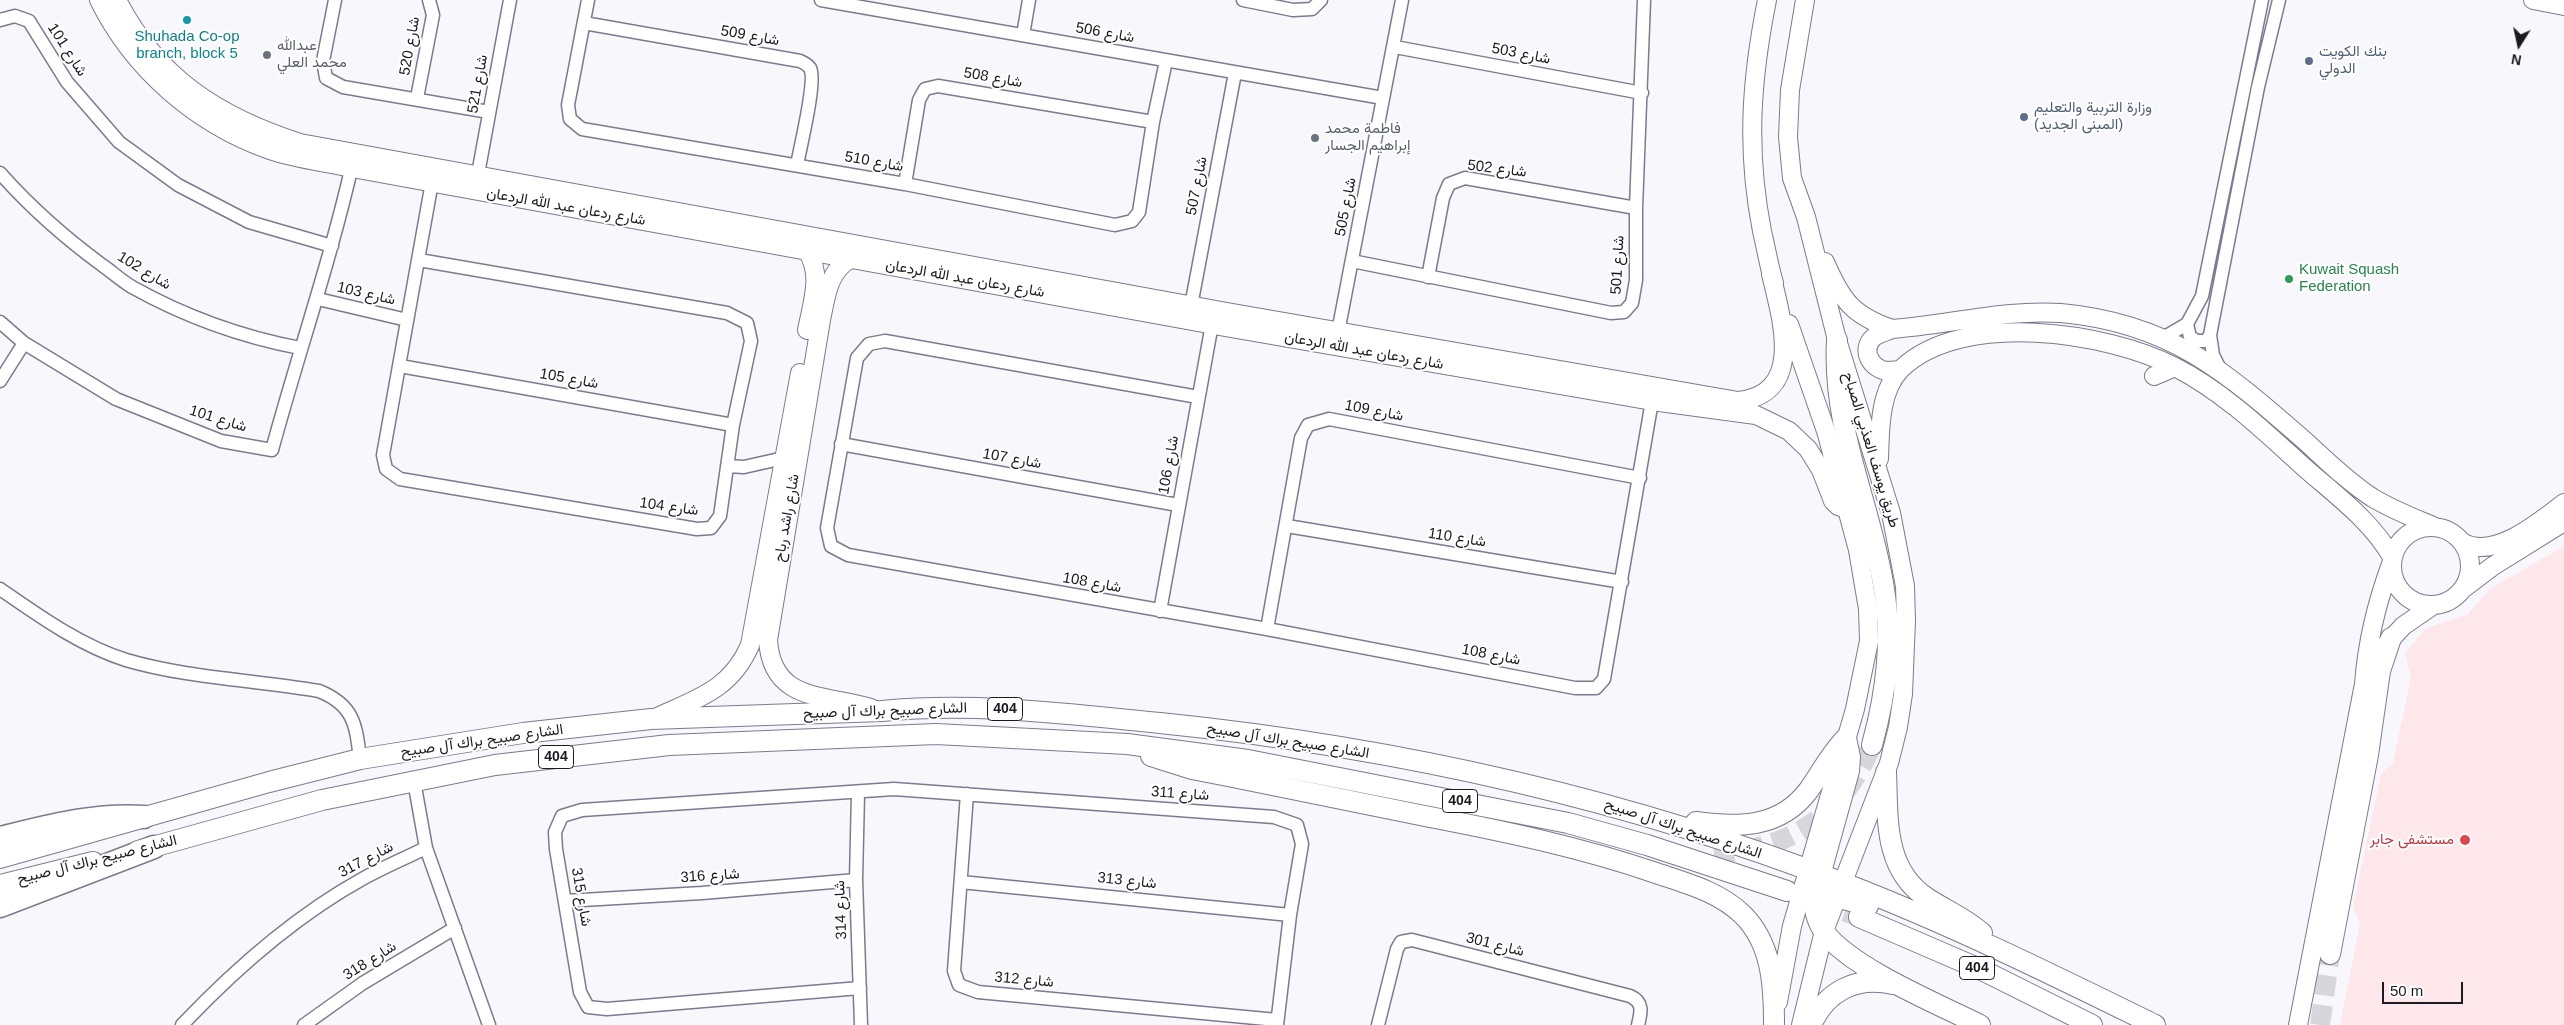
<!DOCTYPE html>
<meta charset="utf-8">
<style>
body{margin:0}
#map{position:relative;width:2564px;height:1025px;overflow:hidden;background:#f8f7fc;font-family:Helvetica,sans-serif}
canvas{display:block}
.north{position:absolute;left:2494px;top:20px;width:50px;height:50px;-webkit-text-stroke:4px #fff;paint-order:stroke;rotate:190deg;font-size:14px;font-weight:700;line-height:20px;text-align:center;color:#1c1921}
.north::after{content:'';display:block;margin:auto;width:18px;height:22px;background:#1c1921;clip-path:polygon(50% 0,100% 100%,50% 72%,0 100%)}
.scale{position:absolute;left:2382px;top:982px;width:81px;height:22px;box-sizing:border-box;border:2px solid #1c1921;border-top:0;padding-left:6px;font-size:15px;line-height:18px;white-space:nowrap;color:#1c1921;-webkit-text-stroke:4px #fff;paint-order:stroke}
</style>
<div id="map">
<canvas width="2564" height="1025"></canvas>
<div class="north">N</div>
<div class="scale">50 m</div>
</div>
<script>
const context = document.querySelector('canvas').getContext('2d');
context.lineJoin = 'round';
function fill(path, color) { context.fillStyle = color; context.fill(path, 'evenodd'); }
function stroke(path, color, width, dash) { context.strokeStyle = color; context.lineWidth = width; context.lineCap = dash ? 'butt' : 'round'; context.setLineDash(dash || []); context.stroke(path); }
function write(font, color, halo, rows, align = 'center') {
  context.font = font + ' Helvetica,Vazirmatn,sans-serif'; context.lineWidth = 4; context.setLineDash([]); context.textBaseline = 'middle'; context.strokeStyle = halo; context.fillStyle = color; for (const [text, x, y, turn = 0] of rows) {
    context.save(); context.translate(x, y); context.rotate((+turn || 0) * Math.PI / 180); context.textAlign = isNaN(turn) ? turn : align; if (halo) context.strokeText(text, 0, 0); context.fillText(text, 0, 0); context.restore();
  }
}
fill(new Path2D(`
 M2564 546V1025H2340L2360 923 2353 907 2381 774 2393 763 2411 676 2405 653 2425 629 2468 614 2490 589Z`), '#fde7eb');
stroke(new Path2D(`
 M1714 853C1789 851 1843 815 1872 745
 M1817 901 1859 917
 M2320 1025 2330 954`), '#d7d6db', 20, [20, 10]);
const street = new Path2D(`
 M335 0 323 61 326 78 343 87 489 112
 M588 0 568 105 570 119 582 129 905 184 1115 225 1132 221 1139 212 1153 122 1166 61
 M821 0 1383 98
 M1243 0 1293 10 1312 9 1321 0
 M0 20 15 16 29 21 67 82 119 142 178 185 249 222 332 246
 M584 23 800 61C804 63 807 64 810 68 817 80 800 148 797 165
 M1023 35 1029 0
 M1395 47 1642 93
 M417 98 433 15 429 0
 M0 173C31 208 64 237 102 265 112 272 122 281 132 287 184 316 242 337 300 348
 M478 174 510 0
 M905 184 919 100 925 89 938 86 1153 122
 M419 260 727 313 747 323 751 341 733 425 720 516 711 528 697 529 400 479 386 469 383 455 432 182
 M1352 261 1611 313 1624 312 1632 303 1636 280V208L1644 0
 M1428 277 1443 198 1449 184 1465 178 1636 208
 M318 299 407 320
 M1191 306 1235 73
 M0 322 24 343 116 399 221 441 272 450C298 354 331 259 353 161
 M2187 324 2190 337 2197 341H2206L2210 335
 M1338 332 1402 0
 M2163 338 2187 324 2202 296 2262 0
 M400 366 733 425
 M2220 369 2213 355 2210 335 2258 87 2279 0
 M0 381 24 343
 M1198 397 885 341 869 344 857 358 827 528 831 546 848 555 1267 629 1575 688H1596L1604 679 1652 401
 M841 444 1178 505
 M727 466 744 467 784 458
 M1287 526 1622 582
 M0 589C39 616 81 646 126 660 187 678 256 680 319 691 354 705 356 725 360 759
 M1160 611 1212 324
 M1267 629 1301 438 1308 425 1329 419 1640 478
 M414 781 426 848
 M858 793 856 880 861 1025
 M967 794 954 971 959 985 978 992 1277 1020
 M961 882 1290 915
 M565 901 702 893 856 880
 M860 988 607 1009 588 1007 580 992 556 849 555 832 562 816 582 810 894 789 1274 817 1297 825 1302 844 1290 915 1277 1025
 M182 1025C236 968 295 916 364 878 384 867 405 858 426 848L489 1025
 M304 1025 363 983 455 928
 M1378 1025 1397 949 1401 942 1412 940 1630 996C1644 1002 1641 1013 1638 1025`);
const secondary = new Path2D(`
 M99 0C133 69 196 124 270 150 296 159 325 162 352 168L1225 327 1652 401 1756 415 1789 431 1808 449 1821 470 1833 501 1838 506 1847 509
 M117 0C157 78 219 117 300 143L1227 312 1738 401C1806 394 1781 317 1771 274
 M1767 0C1751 80 1746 150 1762 231 1766 248 1769 266 1774 283
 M2533 0 2564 6
 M850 259C828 272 826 296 821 320L768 640C772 703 826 694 871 708
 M1825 262C1842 301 1852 315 1892 329
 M807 330C812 304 823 274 807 251
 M1900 370C1897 370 1892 371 1888 371 1872 370 1859 350 1874 337 1879 333 1886 332 1892 329 1948 325 2004 309 2061 313 2170 323 2225 371 2304 440 2326 460 2348 482 2373 498 2393 510 2414 518 2435 527
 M2154 376 2175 367
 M1879 459C1880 431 1879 391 1901 369 1962 310 2107 332 2175 367 2224 392 2265 432 2306 469 2337 496 2371 521 2392 557
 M2392 566a39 39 0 1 1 78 0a39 39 0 1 1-78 0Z
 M2462 542C2493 561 2539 522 2564 503
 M2464 588 2493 566 2564 522
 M2383 648 2403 626 2432 606
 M655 718C696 699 731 690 750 645L800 373
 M1778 1002 1792 926 1855 709 1869 641 1868 609 1858 550 1826 431 1789 324
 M1801 1025 1824 931 1889 763 1898 727 1903 694 1906 621 1905 586 1891 513 1837 340 1806 217 1792 178 1788 137 1790 90 1805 0
 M2298 1025 2364 684C2367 643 2377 602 2391 564`);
const primary = new Path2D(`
 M1837 340C1832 428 1869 500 1883 583 1893 639 1887 690 1872 745
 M1846 738 1850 757 1849 771 1814 897C1814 911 1817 922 1825 933 1853 969 1938 1004 1980 1025
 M1151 756 1192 769C1270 784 1348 800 1425 816 1503 831 1580 847 1656 873 1686 883 1720 892 1743 915 1772 944 1774 985 1774 1024
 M1886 772C1888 817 1883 869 1927 898 1945 910 1965 918 1982 933
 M1696 822C1738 828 1780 828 1808 791 1821 773 1830 754 1846 738
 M138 851 322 800 495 765 669 745 936 734 1127 744 1248 760 1568 823 1647 845 1787 891
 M0 858 269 782 360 759 523 733 651 719 882 711C975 702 1068 714 1160 723 1396 747 1625 798 1846 884 1952 925 2053 975 2155 1025
 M0 885 93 862
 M1800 897 1829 895 1868 906
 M1859 917 1982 970 2092 1025
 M2330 954 2368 755 2380 671 2391 638
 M1811 1025C1826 991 1856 976 1893 984`);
const highway = new Path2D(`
 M0 838C50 826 92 814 144 817
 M0 906 154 847`);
stroke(street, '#80788e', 15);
stroke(secondary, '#80788e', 20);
stroke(primary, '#80788e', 22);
stroke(highway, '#80788e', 25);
stroke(street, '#fff', 12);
stroke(secondary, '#fff', 18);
stroke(primary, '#fff', 20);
stroke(highway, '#fff', 22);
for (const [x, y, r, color] of [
 [187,20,5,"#0f9aa8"],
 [267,55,5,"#6b7280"],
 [2309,61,5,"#5c6f8a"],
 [2024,117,5,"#5c6f8a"],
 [1315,138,5,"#6b7280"],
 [2289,279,5,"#2e9e5b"],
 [2465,840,6,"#e0444e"]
]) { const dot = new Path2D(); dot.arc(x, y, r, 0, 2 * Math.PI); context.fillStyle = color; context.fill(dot); stroke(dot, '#fff', 2); }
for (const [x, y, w] of [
 [1005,709,35],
 [556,757,35],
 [1460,801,35],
 [1977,968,35]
]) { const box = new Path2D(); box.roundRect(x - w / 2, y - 11.5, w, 23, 4); context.fillStyle = '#fff'; context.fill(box); stroke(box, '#1c1921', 1); }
write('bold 14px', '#1c1921', null, [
 ["404",1005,709],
 ["404",556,757],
 ["404",1460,801],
 ["404",1977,968]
]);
write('15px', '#1c1921', '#fff', [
 ["شارع 506",1105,33,10],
 ["شارع 509",750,36,10],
 ["شارع 520",410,46,-80],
 ["شارع 101",67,50,57],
 ["شارع 503",1521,54,11],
 ["شارع 508",993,78,10],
 ["شارع 521",478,84,-80],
 ["شارع 510",874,162,10],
 ["شارع 502",1497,169,7],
 ["شارع 507",1197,186,-79],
 ["شارع ردعان عبد الله الردعان",566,207,10],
 ["شارع 505",1346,207,-79],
 ["شارع 501",1618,265,-87],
 ["شارع 102",144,271,31],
 ["شارع ردعان عبد الله الردعان",965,279,10],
 ["شارع 103",366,294,13],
 ["شارع ردعان عبد الله الردعان",1364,351,10],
 ["شارع 105",569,379,10],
 ["شارع 109",1374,411,11],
 ["شارع 101",218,419,17],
 ["طريق يوسف العذبي الصباح",1871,450,73],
 ["شارع 107",1012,459,10],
 ["شارع 106",1169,465,-80],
 ["شارع 104",669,507,8],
 ["شارع راشد رباح",787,518,-80],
 ["شارع 110",1457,538,9],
 ["شارع 108",1092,583,10],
 ["شارع 108",1491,655,11],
 ["الشارع صبيح براك آل صبيح",885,711,-2],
 ["الشارع صبيح براك آل صبيح",482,741,-8],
 ["الشارع صبيح براك آل صبيح",1288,741,9],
 ["شارع 311",1180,794,4],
 ["الشارع صبيح براك آل صبيح",1683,829,18],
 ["الشارع صبيح براك آل صبيح",97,860,-14],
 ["شارع 317",366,860,-28],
 ["شارع 316",710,876,-4],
 ["شارع 313",1127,881,6],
 ["شارع 315",581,897,80],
 ["شارع 314",841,910,-92],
 ["شارع 301",1495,945,14],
 ["شارع 318",370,961,-32],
 ["شارع 312",1024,980,5]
]);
write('15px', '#0d838f', '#fff', [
 ["Shuhada Co-op",187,37],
 ["branch, block 5",187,54]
]);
write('15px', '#5b616d', '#fff', [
 ["عبدالله",277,46],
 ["محمد العلي",277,63],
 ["فاطمة محمد",1325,129],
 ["إبراهيم الجسار",1325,146]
], 'left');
write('15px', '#4e5e75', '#fff', [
 ["بنك الكويت",2319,52],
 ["الدولي",2319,69],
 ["وزارة التربية والتعليم",2034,108],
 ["(المبنى الجديد)",2034,125]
], 'left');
write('15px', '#27864d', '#fff', [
 ["Kuwait Squash",2299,270],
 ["Federation",2299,287]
], 'left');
write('15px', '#be3a42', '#fff', [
 ["مستشفى جابر",2454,840]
], 'right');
</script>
